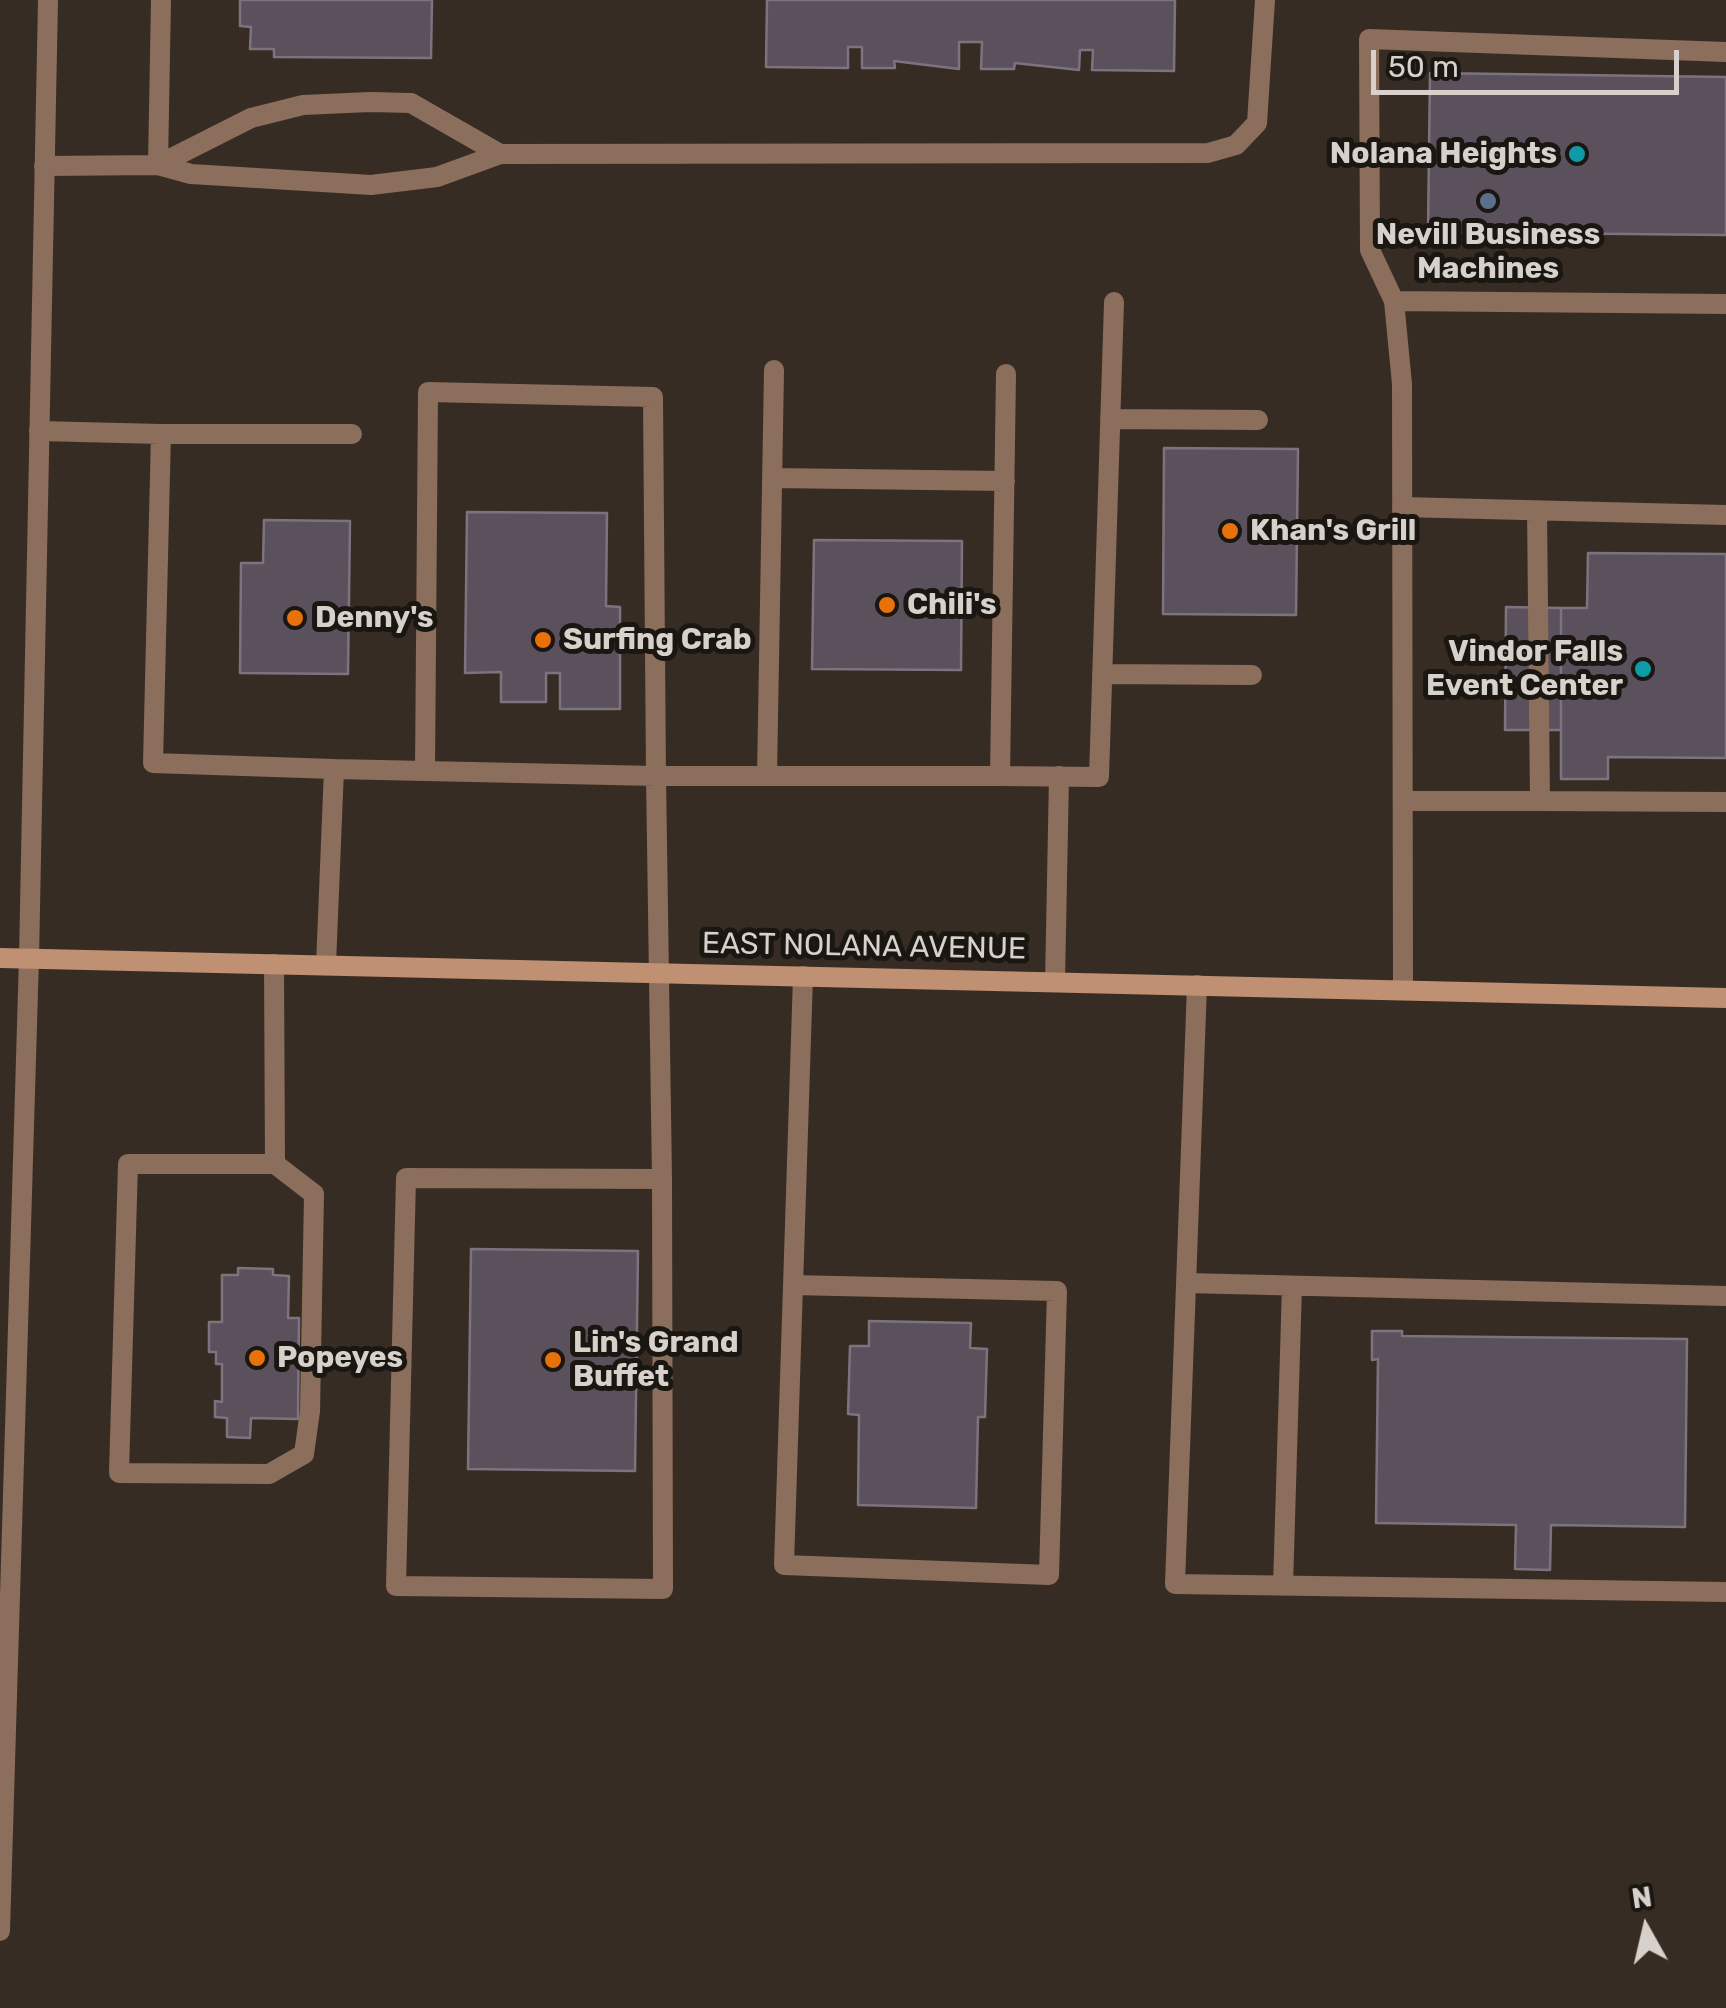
<!DOCTYPE html>
<style>
body{margin:0}
#map{position:relative;width:1726px;height:2008px;overflow:hidden;background:#372c23;font-family:Rubik,sans-serif}
canvas{display:block}
.north{position:absolute;left:1596px;top:1878px;width:100px;height:100px;-webkit-text-stroke:8px #1a1611;paint-order:stroke;rotate:352deg;font-size:28px;font-weight:700;line-height:40px;text-align:center;color:#d8d1cb}
.north::after{content:'';display:block;margin:auto;width:35px;height:45px;background:#d8d1cb;clip-path:polygon(50% 0,100% 100%,50% 72%,0 100%)}
.scale{position:absolute;left:1371px;top:50px;width:308px;height:45px;box-sizing:border-box;border:5px solid #d8d1cb;border-top:0;padding-left:12px;font-size:30px;line-height:35px;white-space:nowrap;color:#d8d1cb;-webkit-text-stroke:8px #1a1611;paint-order:stroke}
</style>
<div id="map">
<canvas width="1726" height="2008"></canvas>
<div class="north">N</div>
<div class="scale">50 m</div>
</div>
<script>
const context = document.querySelector('canvas').getContext('2d');
context.lineJoin = 'round';
function fill(path, color) { context.fillStyle = color; context.fill(path, 'evenodd'); }
function stroke(path, color, width, dash) { context.strokeStyle = color; context.lineWidth = width; context.lineCap = dash ? 'butt' : 'round'; context.setLineDash(dash || []); context.stroke(path); }
function write(font, color, halo, rows, align = 'center') {
  context.font = font + ' Rubik,sans-serif'; context.lineWidth = 10; context.setLineDash([]); context.textBaseline = 'middle'; context.strokeStyle = halo; context.fillStyle = color; for (const [text, x, y, turn = 0] of rows) {
    context.save(); context.translate(x, y); context.rotate((+turn || 0) * Math.PI / 180); context.textAlign = isNaN(turn) ? turn : align; if (halo) context.strokeText(text, 0, 0); context.fillText(text, 0, 0); context.restore();
  }
}
const building = new Path2D(`
 M240 0H432L431 58 274 57V49H250L251 27 240 26Z
 M767 0H1175L1174 71 1092 70 1093 50H1080L1079 70 1015 63 1014 69H981L982 42H959V69L894 61 895 68H862V47H848V68L766 67Z
 M1430 73 1726 77V235L1428 232Z
 M1164 448 1298 449 1296 615 1163 614Z
 M467 512 607 513 606 606 620 607V709H560V673H546V702H501V672L465 673Z
 M264 520 350 521 348 674 240 673 241 563H263Z
 M814 540 962 541 961 670 812 669Z
 M1588 553 1726 554V758L1608 757V779H1561V608H1587Z
 M1506 607 1561 608V730H1505Z
 M471 1249 638 1251 635 1471 468 1469Z
 M238 1268 273 1269V1275L289 1276 288 1318H299L298 1419 251 1418 250 1438 227 1437V1418L215 1417V1401L222 1402V1364H216V1352H209V1322H222V1275H238Z
 M869 1321 971 1323 970 1348 987 1349 985 1417H978L976 1508 858 1505 859 1415 848 1414 850 1346H869Z
 M1372 1331H1402V1336L1687 1339 1685 1527 1551 1525 1550 1570 1515 1569 1516 1525 1376 1523 1378 1359 1372 1360Z`);
fill(building, '#5b515d');
stroke(building, '#7d737f', 2.5);
stroke(new Path2D(`
 M158 165 251 118 303 105 370 102 411 103 500 154
 M158 165 161 0
 M44 166 158 165 191 174 371 185 437 177 500 154 1208 153 1236 145 1257 123 1265 0
 M1394 301 1370 250 1369 39 1726 52
 M1110 419 1258 420
 M39 431 161 434
 M772 478 1005 481
 M1402 507 1726 515
 M1102 674 1252 675
 M334 769 656 776 662 1179 406 1178 396 1586 663 1589 662 1179
 M425 770 428 392 653 397 656 776H1000L1006 374
 M767 776 774 370
 M1000 776 1099 777 1114 302
 M1403 801H1540L1537 511
 M1540 801 1726 802
 M274 964 275 1164H128L119 1473 269 1474 304 1454 310 1411 314 1194 275 1164
 M326 965 334 769 153 763 161 434H352
 M1055 982 1059 776
 M1197 985 1175 1584 1726 1592
 M1403 990 1402 384 1394 301 1726 304
 M1186 1283 1726 1296
 M793 1285 1057 1291 1049 1575 784 1565 803 976
 M1283 1586 1292 1286
 M0 1931 29 958`), '#8b6e5b', 20);
stroke(new Path2D(`
 M29 958 48 0`), '#8b6e5b', 20);
stroke(new Path2D(`
 M0 958 1726 998`), '#c09072', 20);
for (const [x, y, r, color] of [
 [1577,154,10,"#0f9aa8"],
 [1488,201,10,"#5c6f8a"],
 [1230,531,10,"#e8710a"],
 [887,605,10,"#e8710a"],
 [295,618,10,"#e8710a"],
 [543,640,10,"#e8710a"],
 [1643,669,10,"#0f9aa8"],
 [257,1358,10,"#e8710a"],
 [553,1360,10,"#e8710a"]
]) { const dot = new Path2D(); dot.arc(x, y, r, 0, 2 * Math.PI); context.fillStyle = color; context.fill(dot); stroke(dot, '#1a1611', 4); }
write('bold 30px', '#d8d1cb', '#1a1611', [
 ["Nolana Heights",1557,154,"right"],
 ["Nevill Business",1488,235,"center"],
 ["Machines",1488,269,"center"],
 ["Khan's Grill",1250,531],
 ["Chili's",907,605],
 ["Denny's",315,618],
 ["Surfing Crab",563,640],
 ["Vindor Falls",1623,652,"right"],
 ["Event Center",1623,686,"right"],
 ["Lin's Grand",573,1343],
 ["Buffet",573,1377],
 ["Popeyes",277,1358]
], 'left');
write('30px', '#d8d1cb', '#1a1611', [
 ["EAST NOLANA AVENUE",864,947,1]
]);
</script>
